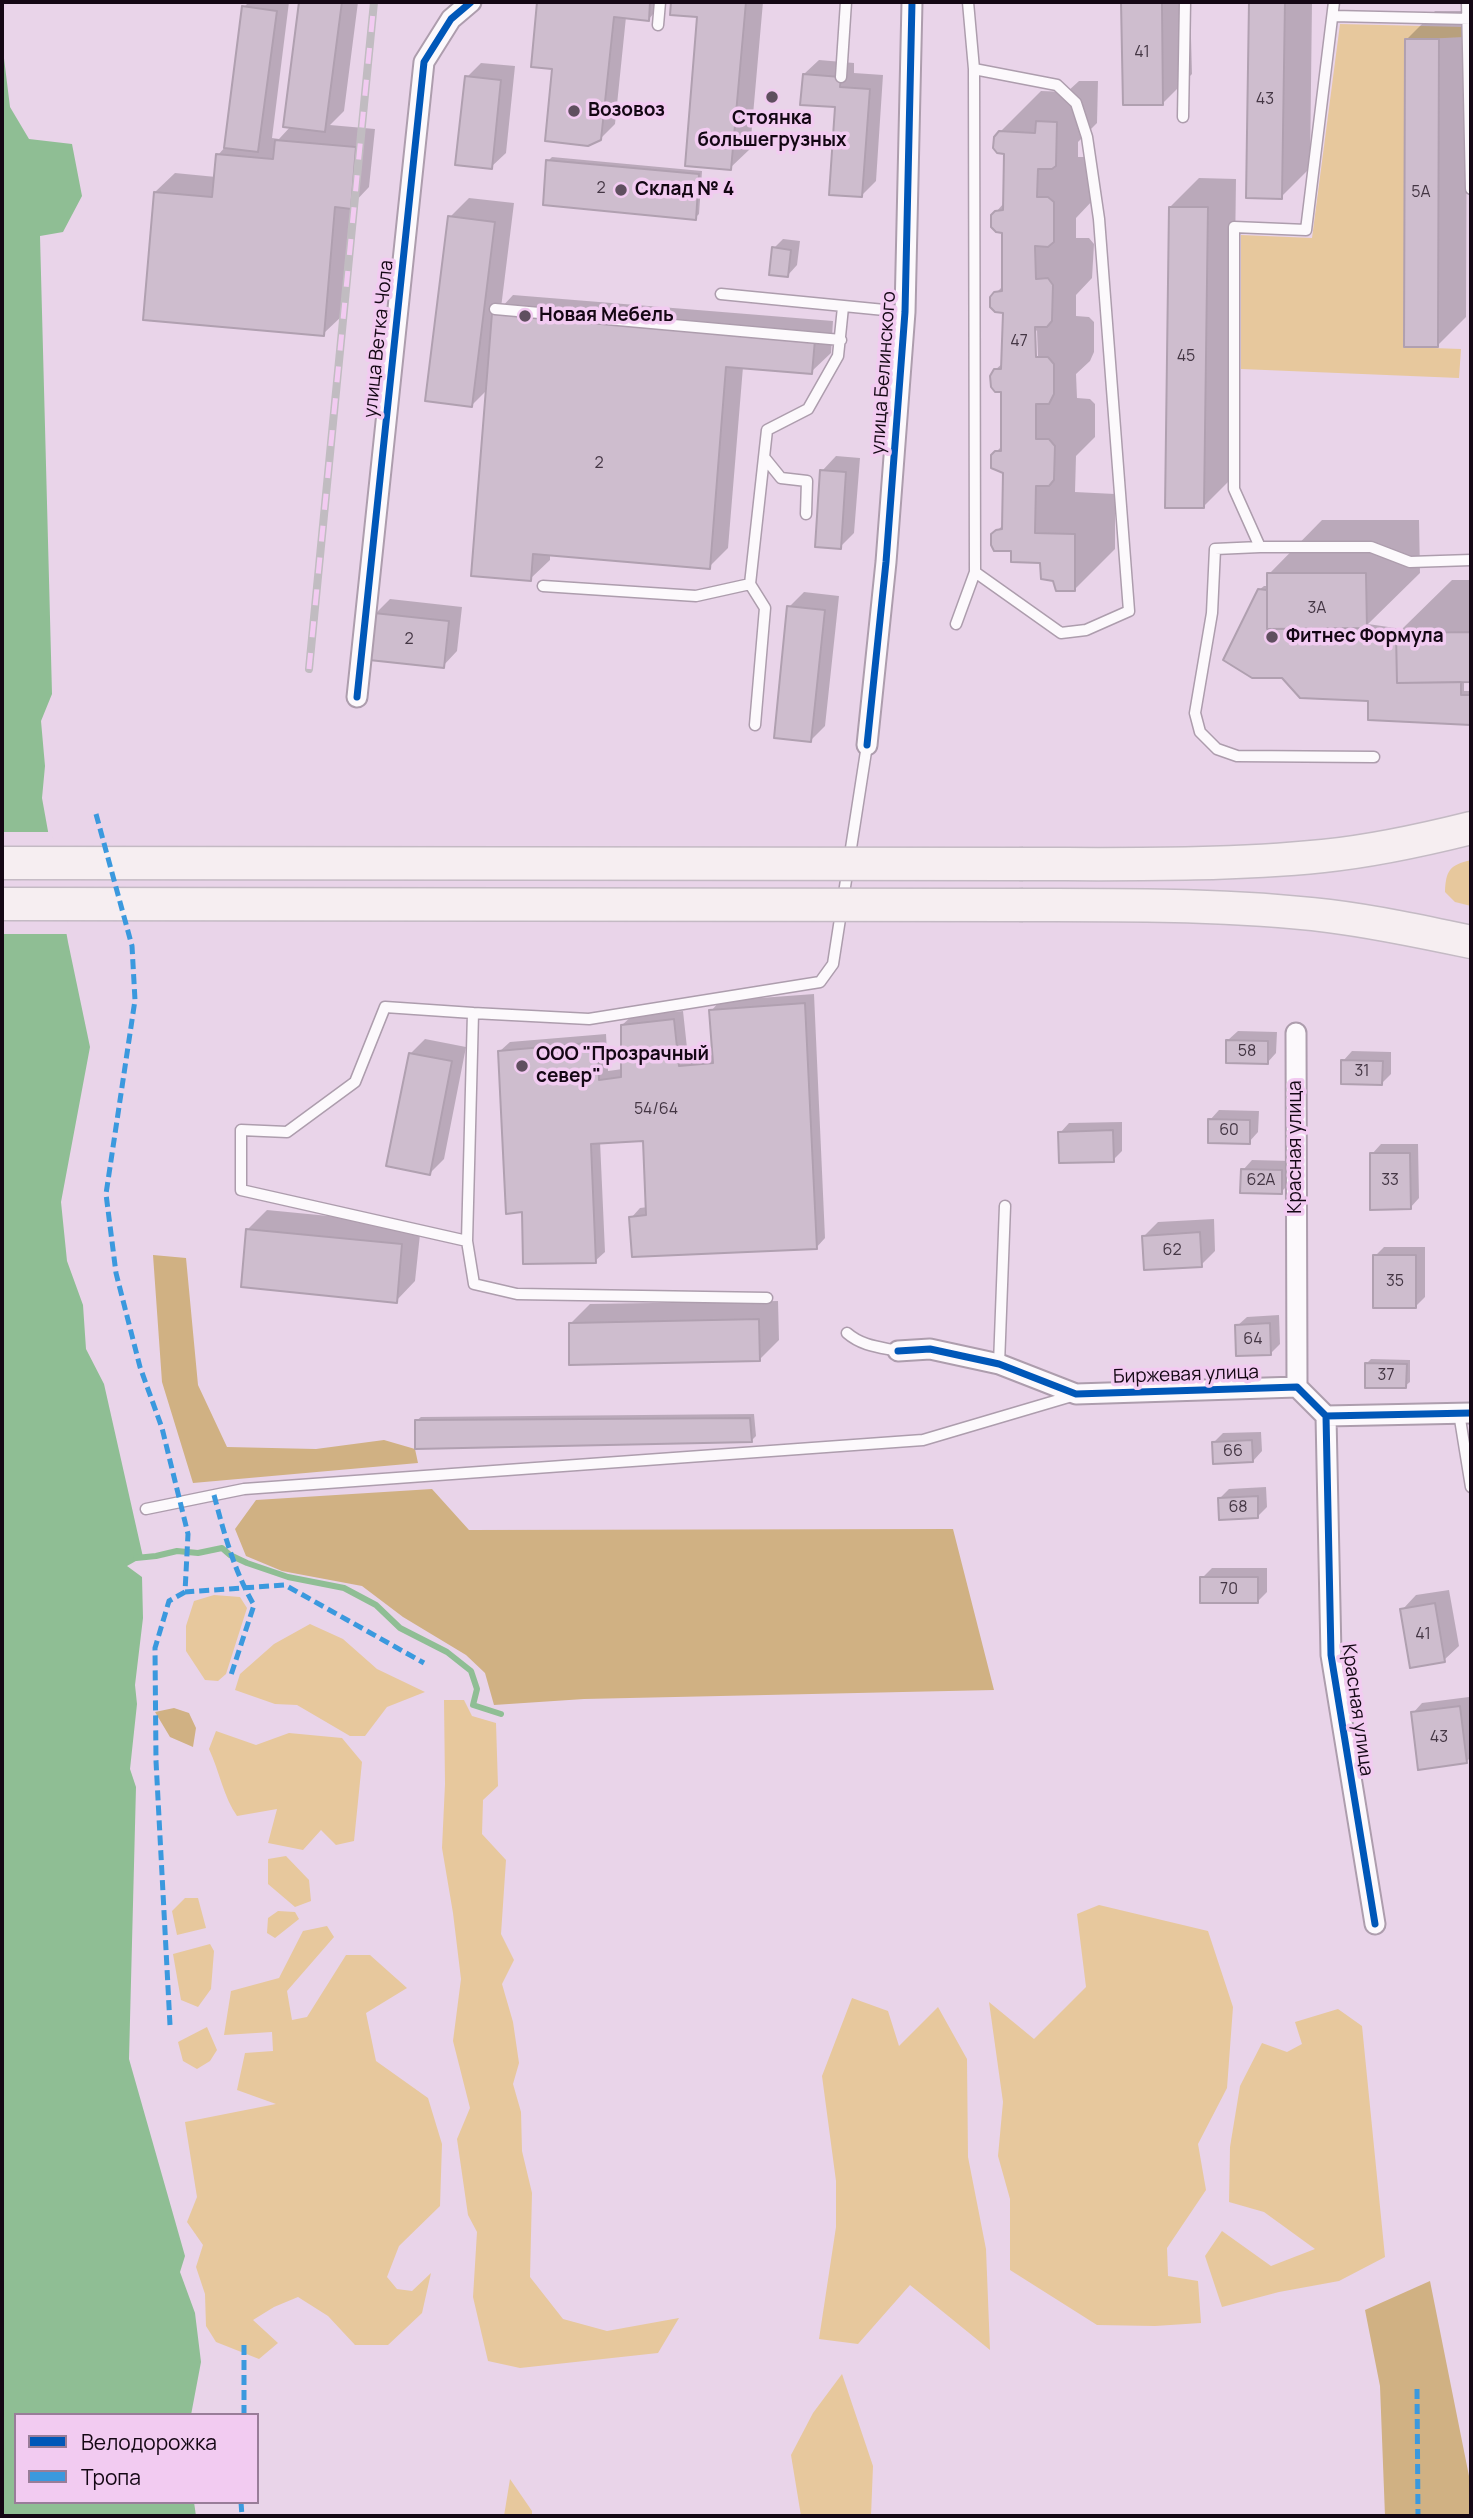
<!DOCTYPE html>
<meta charset="utf-8">
<style>
body{margin:0}
#map{position:relative;width:1473px;height:2518px;overflow:hidden;background:#e9d4e9;font-family:Manrope,sans-serif}
canvas{display:block}
.frame{position:absolute;inset:0;border:4px solid #140714;pointer-events:none}
.legend{position:absolute;left:14px;top:2413px;width:245px;height:91px;box-sizing:border-box;background:#f2cbf1;border:2px solid #997d99;margin:0;padding:9px 12px;list-style:none;font-size:21px;color:#140714}
.legend li{display:flex;align-items:center;gap:14px;height:35px}
.legend b{width:35px;border:2px solid #997d99}
</style>
<div id="map">
<canvas width="1473" height="2518"></canvas>
<div class="frame"></div>
<ul class="legend">
<li><b style="height:9px;background:#0057b8"></b>Велодорожка</li>
<li><b style="height:9px;background:#3b99de"></b>Тропа</li>
</ul>
</div>
<script>
const context = document.querySelector('canvas').getContext('2d');
context.lineJoin = 'round';
function fill(path, color) { context.fillStyle = color; context.fill(path, 'evenodd'); }
function stroke(path, color, width, dash) { context.strokeStyle = color; context.lineWidth = width; context.lineCap = dash ? 'butt' : 'round'; context.setLineDash(dash || []); context.stroke(path); }
function write(font, color, halo, rows, align = 'center') {
  context.font = font + ' Manrope,sans-serif'; context.lineWidth = 7; context.setLineDash([]); context.textBaseline = 'middle'; context.strokeStyle = halo; context.fillStyle = color; for (const [text, x, y, turn = 0] of rows) {
    context.save(); context.translate(x, y); context.rotate((+turn || 0) * Math.PI / 180); context.textAlign = isNaN(turn) ? turn : align; if (halo) context.strokeText(text, 0, 0); context.fillText(text, 0, 0); context.restore();
  }
}
fill(new Path2D(`
 M1340 24 1464 27V37L1405 40 1404 347 1461 349 1459 378 1241 369V235L1312 238Z
 M1471 860V906L1455 902 1445 892C1446 871 1449 865 1471 860Z
 M214 1595 240 1597 247 1608 226 1674 218 1681 205 1680 186 1651V1626L194 1601Z
 M310 1624 343 1639 377 1669 425 1692 387 1707 365 1736H350L297 1705 275 1704 235 1690 240 1674 274 1644Z
 M444 1700H464L472 1716 496 1723 498 1786 483 1800 482 1834 506 1860 501 1934 514 1960 502 1984 513 2022 519 2063 513 2084 521 2112 522 2151 532 2193 530 2277 563 2319 607 2331 679 2318 658 2353 520 2368 488 2361 473 2297 477 2232 468 2215 457 2139 470 2108 453 2041 461 1979 453 1913 442 1848 445 1784Z
 M216 1731 256 1745 289 1733 342 1738 362 1762 354 1841 336 1845 321 1830 303 1850 268 1843 277 1809 237 1816C224 1798 219 1770 209 1749Z
 M286 1856 309 1880 311 1901 295 1907 268 1884V1859Z
 M185 1898H198L206 1928 177 1935 172 1911Z
 M1099 1905 1208 1931 1233 2007 1227 2088 1198 2144 1206 2190 1167 2248 1168 2276 1198 2281 1201 2323 1155 2326 1097 2325 1010 2270V2199L998 2156 1003 2102 989 2002 1034 2039 1086 1987 1077 1914Z
 M278 1911 295 1912 299 1919 275 1938 267 1933 268 1918Z
 M327 1926 334 1937 287 1991 292 2020 307 2017 346 1955H370L407 1988 366 2013 376 2061 428 2098 442 2144 440 2206 399 2246 387 2277 397 2289 412 2291 431 2273 422 2313 388 2345H355L328 2316 298 2297 274 2307 253 2320 278 2343 259 2359 216 2342 206 2326 205 2294 196 2267 203 2245 187 2222 197 2197 185 2122 276 2104 237 2090 245 2053 273 2051 272 2032 224 2035 231 1991 279 1978 303 1931Z
 M210 1944 214 1951 211 1989 198 2007 181 2000 173 1954Z
 M852 1998 888 2011 899 2046 938 2007 967 2059 968 2157 986 2249 990 2350 910 2285 858 2344 819 2339 836 2227V2181L822 2076Z
 M1338 2009 1362 2026 1385 2257 1339 2281 1279 2292 1222 2307 1205 2256 1222 2231 1271 2266 1315 2249 1264 2212 1229 2202 1230 2147 1240 2086 1262 2043 1287 2052 1302 2044 1295 2022Z
 M207 2027 217 2050 210 2061 197 2069 183 2061 178 2042Z
 M842 2374 873 2466 871 2516H801L791 2455 813 2413Z
 M510 2479 532 2511V2516H504Z`), '#e7c89d');
fill(new Path2D(`
 M153 1255 186 1258 198 1385 227 1447 316 1449 384 1440 415 1449 418 1463 193 1483 162 1382Z
 M432 1489 469 1530 953 1529 994 1690 584 1699 494 1705 485 1673 466 1655 403 1617 362 1586 282 1571 246 1556 235 1529 256 1500Z
 M174 1708 189 1713 196 1728 193 1747 170 1737 155 1712Z
 M1430 2281 1469 2476 1471 2477V2516H1385L1380 2386 1365 2310Z`), '#d0b183');
fill(new Path2D(`
 M2 42 10 107 29 139 72 144 82 196 63 232 40 236 52 694 41 721 45 766 42 798 68 942 90 1047 61 1202 67 1261 83 1305 86 1349 104 1384 143 1557 127 1566 142 1577 143 1618 135 1685 137 1704 130 1769 136 1787 129 2059 185 2256 180 2272 195 2313 201 2362 191 2415H16V2502H194L196 2516H2Z`), '#8fbe94');
fill(new Path2D(`
 M2 832H52L70 934H2Z`), '#e9d4e9');
fill(new Path2D(`
 M249 2H289L272 138 279 139 291 126 285 125 301 2H358L344 111 330 125 375 129 369 187 352 205 343 315 323 334 155 192 175 173 216 177 218 155 226 146 244 7Z
 M538 2H663L649 19 626 17 615 124 600 139 554 68 533 66Z
 M673 2H763L750 149 730 168 699 16 672 13Z
 M1123 2H1190L1192 74 1163 103H1124Z
 M1250 2H1312L1310 168 1281 197 1247 196Z
 M1435 11H1467L1466 317 1438 345 1406 40Z
 M819 60 854 63V73L883 75 876 181 862 195 837 106 804 74Z
 M481 63 515 66 506 153 491 167 467 77Z
 M1079 81H1098L1097 123 1078 142V157H1090L1094 199 1076 218V238H1089L1094 244 1092 278 1076 295V316L1089 317 1094 322V352L1090 361 1076 374 1077 398 1090 399 1095 404V437L1076 456 1075 492 1115 494V549L1074 590 1054 579 1041 562 1013 549 993 535 1004 524V472L992 456 1003 445V390L995 370 1003 363 1005 311 992 297 1004 285V232L996 212 1004 203 1005 152 1000 132 1041 91 1067 92ZM1037 330 1038 356H1034V334Z
 M552 157 702 171 699 214 695 218 548 161Z
 M1199 178 1236 179 1232 478 1204 506 1170 207Z
 M469 198 514 203 501 308 513 295 833 321 831 353 811 372 743 367 728 548 709 567 550 554V560L530 579 488 389 472 405 450 217Z
 M783 239 800 241 797 265 788 275 774 248Z
 M836 456 860 458 854 533 840 547 822 471Z
 M1322 520H1419L1420 573 1368 624 1402 629 1452 580H1471V680H1464V691H1471V723L1370 718V699L1259 590 1264 586H1269V574Z
 M804 592 839 596 825 726 811 740 789 607Z
 M390 599 462 607 457 651 443 666 375 614Z
 M814 994 825 1238 816 1248 631 1218 640 1208 648 1207 644 1139 600 1141 605 1252 595 1261 524 1210 500 1051 510 1042 606 1034 608 1071 623 1069 622 1025 632 1016 683 1011 688 1057 714 1055 711 1011 720 1001Z
 M1238 1031 1277 1032 1276 1053 1267 1063 1228 1040Z
 M425 1039 466 1047 444 1159 430 1173 410 1054Z
 M1352 1051 1391 1052V1074L1382 1083 1343 1061Z
 M1219 1110 1259 1111 1258 1132 1249 1142 1210 1120Z
 M1122 1122V1151L1113 1160 1060 1133 1069 1123Z
 M1381 1144H1418L1419 1198 1410 1208 1372 1154Z
 M1252 1160 1291 1161V1182L1281 1192 1243 1170Z
 M267 1210 421 1225 415 1281 396 1301 248 1229Z
 M1214 1219 1215 1251 1201 1265 1144 1236 1158 1222Z
 M1384 1247H1425V1297L1415 1307 1375 1256Z
 M778 1301 779 1340 759 1360 570 1324 590 1304Z
 M1279 1315 1280 1344 1270 1354 1237 1326 1247 1317Z
 M1371 1359 1410 1360V1382L1405 1386 1367 1363Z
 M754 1414 756 1436 752 1440 416 1421 421 1417Z
 M1261 1432 1262 1451 1253 1461 1214 1442 1223 1433Z
 M1266 1487 1267 1507 1258 1516 1220 1498 1229 1489Z
 M1212 1568H1267V1592L1258 1601 1202 1578Z
 M1449 1590 1459 1646 1444 1660 1402 1610 1416 1595Z
 M1469 1697 1471 1757 1466 1762 1413 1713 1422 1703Z`), '#0003');
stroke(new Path2D(`
 M136 1558 156 1556 177 1551 198 1553 222 1548 230 1555 247 1563 288 1577 344 1588 376 1605 400 1628 447 1652 471 1671 477 1689 473 1705 501 1714`), '#8fbe94', 6);
const building = new Path2D(`
 M299 2H342L325 132 283 127Z
 M537 2H650L649 21 614 17 601 140 588 146 545 141 552 69 531 67Z
 M671 2H746L731 170 685 166 697 17 670 15Z
 M1121 2H1162L1163 105H1123Z
 M1249 2H1285L1282 199 1246 198Z
 M242 6 277 11 258 152 224 148Z
 M1405 39H1439L1438 347H1404Z
 M803 74 841 77 840 87 870 89 862 197 829 195 835 107 800 105Z
 M465 76 501 80 492 169 455 165Z
 M1036 121 1057 122 1056 166 1052 169H1038L1037 197H1048L1054 202V242L1048 247 1035 246 1036 279 1048 278 1053 285 1052 321 1047 327H1035L1036 357H1048L1054 364V394L1049 404H1036V439H1049L1055 446 1054 480 1049 486H1036L1035 533 1075 534V591H1056L1053 581 1041 579 1040 563 1011 562V551H994L991 545V534L996 530 1002 529 1003 473 991 468V455L995 451H1001V392H995L991 387 990 376 994 369H1001L1003 313 995 312 990 307V297L994 292 1002 291V233L996 232 991 227V215L995 211 1003 210 1004 154 997 153 993 148 994 137 999 131 1035 133Z
 M275 140 356 147 351 209 335 207 324 336 143 320 154 192 212 197 216 154 273 159Z
 M546 160 699 174 696 220 543 205Z
 M1169 207H1208L1204 508H1165Z
 M448 216 495 222 472 407 425 401Z
 M772 247 791 250 788 277 769 275Z
 M492 313 815 340 812 374 726 367 710 569 533 554 531 581 471 576Z
 M820 470 846 472 841 549 815 547Z
 M1267 573H1366L1367 628 1267 629Z
 M1258 589 1267 590V629L1367 628 1396 633 1397 683 1461 682V695H1471V725L1368 720V701L1300 698 1282 678H1252L1223 660Z
 M787 606 825 610 811 742 774 738Z
 M374 613 449 621 444 668 369 660Z
 M1471 632V682L1397 683 1396 633Z
 M805 1003 817 1249 632 1257 629 1217 646 1215 643 1141 591 1144 596 1263 523 1264 522 1212 506 1214 498 1051 598 1042 599 1080 621 1077V1025L674 1019 679 1066 713 1063 709 1010Z
 M1226 1040 1268 1041V1064L1226 1063Z
 M409 1053 452 1061 430 1175 386 1166Z
 M1341 1060 1383 1061 1382 1085 1341 1084Z
 M1208 1119 1250 1120V1144L1208 1143Z
 M1113 1130 1114 1162 1059 1163 1058 1132Z
 M1370 1153H1410L1411 1209 1370 1210Z
 M1241 1169 1282 1170V1194L1240 1193Z
 M246 1229 402 1244 397 1303 241 1287Z
 M1200 1232 1202 1267 1144 1270 1142 1236Z
 M1373 1255H1416V1308H1373Z
 M759 1319 760 1361 569 1365V1323Z
 M1270 1323 1271 1355 1236 1356 1235 1325Z
 M1365 1363 1407 1364 1406 1388H1365Z
 M750 1418 752 1442 415 1449V1420Z
 M1252 1440 1253 1462 1213 1464 1212 1442Z
 M1258 1496V1518L1219 1520 1218 1498Z
 M1200 1577H1258V1603H1200Z
 M1435 1603 1445 1662 1410 1668 1400 1609Z
 M1460 1706 1467 1763 1418 1770 1411 1712Z`);
fill(building, '#cebdce');
stroke(building, '#b0a0b0', 2);
const lane = new Path2D(`
 M1334 2 1306 230 1234 227V489L1260 547H1371L1410 562 1471 560
 M1467 2 1471 189
 M1333 16 1471 19
 M658 25 660 2
 M974 69 1057 85 1076 103 1087 137 1099 219 1129 611 1086 630 1061 633 975 572
 M841 77 846 2
 M1183 117 1185 2
 M721 294 905 312
 M495 309 841 340
 M764 457 781 478 807 481 806 514
 M1260 547 1215 549 1212 613 1195 713 1200 732 1217 749 1237 756 1374 757
 M543 586 696 596 750 584
 M956 624 975 572 974 69 968 2
 M755 725 765 608 750 584 767 430 808 409 838 356 843 307
 M467 1241 241 1190V1130L287 1132 355 1082 385 1007 473 1013
 M767 1298 517 1294 474 1284 467 1241 473 1013 589 1019 820 982 833 964 867 745
 M847 1333C862 1346 879 1347 898 1351
 M999 1364 1005 1206
 M1459 1413 1471 1487
 M146 1509 244 1489 923 1440 1072 1396`);
const street = new Path2D(`
 M357 697 424 62 451 19 471 2
 M867 745 886 562 905 312 912 2
 M1296 1033 1297 1387
 M898 1351 930 1349 999 1364 1076 1394 1297 1387 1326 1416 1471 1413
 M1326 1416 1331 1655 1375 1924`);
const primary = new Path2D(`
 M1023 864C1123 864 1224 866 1323 856 1373 851 1423 840 1471 828
 M1023 905C1125 905 1227 904 1329 916 1377 922 1424 932 1471 942`);
stroke(lane, '#ad9dad', 13);
stroke(street, '#ad9dad', 23);
stroke(primary, '#c4bac4', 35);
stroke(lane, '#fcf9fc', 10);
stroke(street, '#fcf9fc', 19);
stroke(primary, '#f6eef1', 32);
const rail = new Path2D(`
 M309 669 374 2`);
stroke(rail, '#c1bcc1', 8);
stroke(rail, '#f2cbf1', 5, [16]);
const primaryBridge = new Path2D(`
 M2 863 1023 864
 M2 904 1023 905`);
stroke(primaryBridge, '#c4bac4', 35, []);
stroke(primaryBridge, '#f6eef1', 32);
stroke(new Path2D(`
 M96 814 132 946 135 1000 106 1194 116 1273 140 1367 162 1428 188 1534 185 1592 285 1585 424 1663
 M214 1495C224 1533 234 1571 254 1605L230 1678
 M170 2025 156 1761 155 1648 169 1601 185 1592
 M244 2345V2415
 M1417 2389 1418 2516
 M241 2502 242 2516`), '#3b99de', 5, [10, 5]);
stroke(new Path2D(`
 M357 697 424 62 451 19 471 2
 M867 745 886 562 905 312 912 2
 M898 1351 930 1349 999 1364 1076 1394 1297 1387 1326 1416 1471 1413
 M1326 1416 1331 1655 1375 1924`), '#0057b8', 7);
for (const [x, y, r, color] of [
 [772,97,7,"#5f4f5f"],
 [574,111,7,"#5f4f5f"],
 [621,190,7,"#5f4f5f"],
 [525,316,7,"#5f4f5f"],
 [1272,637,7,"#5f4f5f"],
 [522,1066,7,"#5f4f5f"]
]) { const dot = new Path2D(); dot.arc(x, y, r, 0, 2 * Math.PI); context.fillStyle = color; context.fill(dot); stroke(dot, '#f2cbf1', 2.5); }
write('16px', '#443644', null, [
 ["41",1142,53],
 ["43",1265,100],
 ["2",601,189],
 ["5А",1421,193],
 ["47",1019,342],
 ["45",1186,357],
 ["2",599,464],
 ["3А",1317,609],
 ["2",409,640],
 ["58",1247,1052],
 ["31",1362,1072],
 ["54/64",656,1110],
 ["60",1229,1131],
 ["62А",1261,1181],
 ["33",1390,1181],
 ["62",1172,1251],
 ["35",1395,1282],
 ["64",1253,1340],
 ["37",1386,1376],
 ["66",1233,1452],
 ["68",1238,1508],
 ["70",1229,1590],
 ["41",1423,1635],
 ["43",1439,1738]
]);
write('bold 19px', '#140714', '#f2cbf1', [
 ["Возовоз",588,111],
 ["Стоянка",772,119,"center"],
 ["большегрузных",772,141,"center"],
 ["Склад № 4",635,190],
 ["Новая Мебель",539,316],
 ["Фитнес Формула",1286,637],
 ["ООО \"Прозрачный",536,1055],
 ["север\"",536,1077]
], 'left');
write('19px', '#140714', '#f2cbf1', [
 ["улица Ветка Чола",379,339,-84],
 ["улица Белинского",884,373,-86],
 ["Красная улица",1296,1147,-90],
 ["Биржевая улица",1186,1375,-2],
 ["Красная улица",1357,1710,82]
]);
</script>
